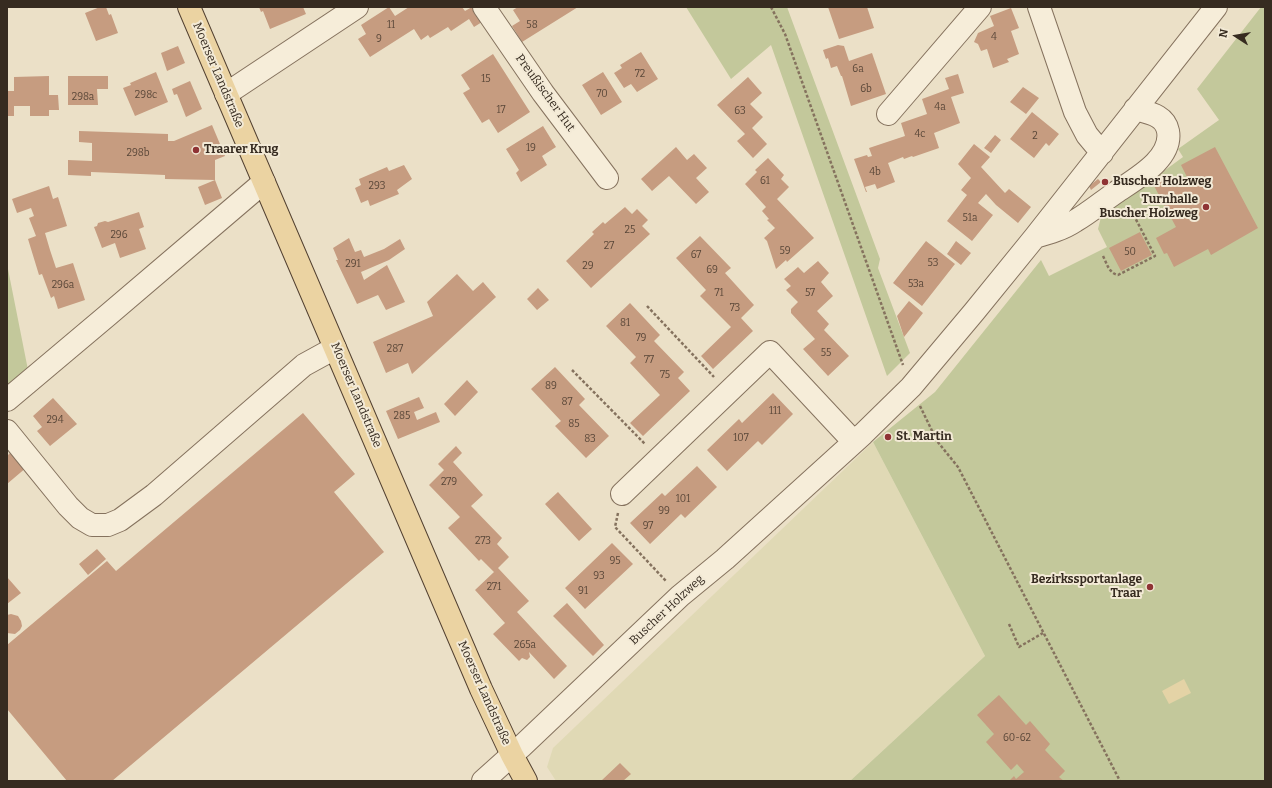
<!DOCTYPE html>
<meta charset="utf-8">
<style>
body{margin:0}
#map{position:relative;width:1272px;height:788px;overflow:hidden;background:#ebe0c7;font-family:Bitter,serif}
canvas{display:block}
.frame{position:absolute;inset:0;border:8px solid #362b20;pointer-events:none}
.north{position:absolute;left:1216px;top:16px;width:40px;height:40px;-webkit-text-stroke:3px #f3ead6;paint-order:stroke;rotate:282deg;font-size:11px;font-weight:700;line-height:16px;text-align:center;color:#362b20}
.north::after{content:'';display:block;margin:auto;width:14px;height:18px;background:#362b20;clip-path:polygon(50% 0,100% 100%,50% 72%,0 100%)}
</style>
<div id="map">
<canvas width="1272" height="788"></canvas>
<div class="frame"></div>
<div class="north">N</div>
</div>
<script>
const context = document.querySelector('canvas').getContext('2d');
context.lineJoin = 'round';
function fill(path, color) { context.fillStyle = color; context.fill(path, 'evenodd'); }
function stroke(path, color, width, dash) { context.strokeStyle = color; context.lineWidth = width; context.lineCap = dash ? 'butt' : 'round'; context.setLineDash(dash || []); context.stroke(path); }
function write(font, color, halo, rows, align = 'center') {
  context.font = font + ' Bitter,serif'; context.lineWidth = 4; context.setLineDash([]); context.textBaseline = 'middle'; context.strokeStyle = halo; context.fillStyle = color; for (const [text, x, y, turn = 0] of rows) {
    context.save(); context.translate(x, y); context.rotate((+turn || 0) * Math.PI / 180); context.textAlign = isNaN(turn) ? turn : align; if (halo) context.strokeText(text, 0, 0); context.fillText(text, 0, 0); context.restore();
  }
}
fill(new Path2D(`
 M873 442 985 656 850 781H556L547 767 553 748Z`), '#e0d9b5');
fill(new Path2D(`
 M686 7H787L880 259 878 268 910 353 887 376 771 45 731 79Z
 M1261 7H1265V781H850L985 656 873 442 935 392 1041 260 1049 276 1107 247 1098 229 1101 217 1183 157 1178 149 1219 120 1197 89Z
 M7 264 29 375 7 394Z`), '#c3c89b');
fill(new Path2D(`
 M1184 679 1191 693 1169 704 1162 691Z`), '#e4d3a6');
fill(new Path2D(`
 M100 7H106L109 15 111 14 118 33 96 41 85 13Z
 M259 7H303L306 14 270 29 263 11 261 12Z
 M389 7 395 16 409 7H462L465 11 472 7 482 22 474 27 469 19 451 31 448 27 430 38 428 35 421 40 414 29 370 57 358 39 366 34 361 25Z
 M518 7H578L522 42 512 26 520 21 513 10Z
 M828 7H867L874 28 839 39Z
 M1011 8 1019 28 1011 31 1019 54 1007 59 1009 62 993 68 987 49 981 51 978 44 974 42 978 33 994 26 990 16Z
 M838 45 844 46 849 61 872 53 886 94 851 106 842 76H841L837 66 831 68 828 58 826 59 823 50Z
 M178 46 185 63 167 71 161 53Z
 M641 52 658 79 637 92 631 84 624 88 614 73 622 68 620 65Z
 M493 54 530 112 498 133 489 119 482 123 463 93 470 89 461 75Z
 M156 72 168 102 135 116 123 88 131 85 130 83Z
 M603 72 622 102 601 115 582 85Z
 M958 74 964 93 951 97 960 123 934 133 939 148 913 157 912 156 904 159 903 157 888 163 895 182 877 189 875 184 865 187 867 192H866L854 159 867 155 868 157 872 156 869 148 905 136 901 123 927 114 922 99 949 89 945 78Z
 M49 76V95H58L59 110H49V116H30V106H14V116H7V91H14V77Z
 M68 76H108V89H97L98 105H68Z
 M748 77 762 93 750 104 763 117 752 128 767 144 753 158 737 141 745 134 717 105Z
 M190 81 202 109 186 117 177 94 174 95 172 89Z
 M1023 87 1039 98 1026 114 1010 102Z
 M1032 112 1059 134 1049 146 1046 143 1034 158 1010 139Z
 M212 125 225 156 215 160V180L165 179V175L91 172V176L68 175V160L92 161V143L79 142V131L168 134V141H174Z
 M543 126 556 147 542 156 547 165 521 182 516 173 519 170 506 149Z
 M995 135 1001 140 991 153 984 148Z
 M974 144 990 157 981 167 1005 193 1009 189 1031 207 1018 223 996 205 986 194 978 203 993 215 972 241 947 221 967 195 961 190 971 178 958 164Z
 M676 147 687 160 694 154 707 168 696 178 709 192 696 204 669 176 652 191 641 179Z
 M1215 147 1258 228 1211 255 1208 249 1174 267 1167 253 1164 254 1156 238 1176 227 1153 184 1170 175 1176 187 1189 181 1181 165Z
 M768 158 784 175 781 179 789 187 777 199 814 238 787 262 786 260 776 269 767 241 764 238 775 228 767 220 769 219 762 211 766 207 745 184 757 172 755 170Z
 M404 165 412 179 397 190 399 194 370 206 368 200 361 203 355 188 361 185 359 179 387 167 389 171Z
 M1098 179 1101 182 1091 190 1089 186Z
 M215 180 222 198 205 205 198 187Z
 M49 186 53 199 58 197 67 226 45 233 50 250 56 268 73 263 85 300 58 309 54 296 51 298 42 274 39 275 28 239 36 236 29 218 34 216 31 208 17 213 12 199Z
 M625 207 632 214 637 209 648 220 642 226 650 234 591 288 566 261 594 234 592 232 603 222 605 224Z
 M139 212 144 227 139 229 146 249 120 258 115 243 102 248 94 227 97 226 98 223 105 221 108 222Z
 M1140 232 1152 255 1121 271 1109 248Z
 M700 236 731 268 725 273 754 305 741 318 753 331 713 369 701 356 731 327 700 296 706 290 676 258Z
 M349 238 355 252 361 250 364 257 384 249 400 239 405 249 389 260 361 272 364 280 387 265 405 302 386 310 378 295 357 304 336 260H338L333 248Z
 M926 241 955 264 922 306 893 283Z
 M956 241 971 253 961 265 947 254Z
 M818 261 829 273 821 282 833 296 817 311 829 324 824 330 849 356 828 376 803 349 815 339 791 313V309L798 302 786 290 791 286 784 279 798 267 804 273Z
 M457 274 473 291 483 282 496 297 412 374 408 363 386 373 373 342 433 316 427 302Z
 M538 288 549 300 537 310 527 299Z
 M909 301 923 313 904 337 897 316Z
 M630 303 660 335 654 341 684 372 678 378 690 391 643 436 630 423 660 395 630 363 636 357 606 326Z
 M555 367 585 399 579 405 609 436 586 458 555 426 561 421 531 389Z
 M467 380 478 392 455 416 444 404Z
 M773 393 793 414 762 445 758 441 727 471 707 450 739 419 742 423Z
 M419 397 424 408 414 412 417 420 436 412 440 422 398 439 386 411Z
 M53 398 77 424 50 446 37 431 42 427 33 416Z
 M303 413 355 474 334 492 384 552 112 781H67L7 709V645L107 561 116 571Z
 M456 446 462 453 453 462 483 495 471 506 502 538 497 544 509 557 498 568 529 601 517 612 567 666 554 679 529 652 530 657 527 660 522 658 519 661 493 634 505 623 475 590 494 572 481 559 479 561 448 528 460 517 429 485 444 470 438 464Z
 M13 450 27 467 7 484V456Z
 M697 466 717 487 685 518 681 514 650 544 630 523 662 493 665 496Z
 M558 492 592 529 579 541 545 504Z
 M612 543 633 564 585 609 565 588Z
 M97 549 106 559 88 575 79 564Z
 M7 577 21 593 7 604Z
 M567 603 604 645 593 656 553 616Z
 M11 614 18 616 21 621 22 626 20 630 15 634 7 633V615Z
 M999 695 1026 725 1030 721 1050 744 1045 750 1065 771 1059 777 1064 781H1009L1014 776 1016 779 1024 772 1017 764 1011 770 986 742 994 734 977 715Z
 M620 763 631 774 623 781H601Z`), '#c69c80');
const minor = new Path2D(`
 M484 7 543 93 607 178
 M1039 7 1075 112 1087 135 1102 153
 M226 94 357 7
 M888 114 980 7
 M1035 237C1049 233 1063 229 1075 221 1089 213 1102 202 1115 193 1135 179 1173 159 1168 131 1165 115 1149 113 1135 109
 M7 400 108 315 264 182
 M7 431 68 506 80 518 92 525H108L120 520 154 495 304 365 335 348
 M622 494 770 352 854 442
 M483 781 522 746 680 596 725 559 863 434 911 387 974 312 1035 237 1216 7`);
const major = new Path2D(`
 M189 7 481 689 512 755 526 781`);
stroke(minor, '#85725e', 24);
stroke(major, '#534131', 24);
stroke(new Path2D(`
 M771 7 785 34 903 365
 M1103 256C1107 264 1109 273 1118 275L1155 256 1130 208
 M647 306 714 377
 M572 370 645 444
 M920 406 937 441 958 467 1120 781
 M618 513 615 527 666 581
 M1009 624 1019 647 1043 633`), '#85725e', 2.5, [3, 2]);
stroke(minor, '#f6edd9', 22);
stroke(major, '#ebd3a2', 22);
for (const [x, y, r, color] of [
 [196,150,4,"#8f3334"],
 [1105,182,4,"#8f3334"],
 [1206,207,4,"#8f3334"],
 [888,437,4,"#8f3334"],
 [1150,587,4,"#8f3334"]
]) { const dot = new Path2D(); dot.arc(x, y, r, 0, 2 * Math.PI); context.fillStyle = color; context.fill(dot); stroke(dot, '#f3ead6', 1.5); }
write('10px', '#5a4738', null, [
 ["11",391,25],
 ["58",532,25],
 ["4",994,37],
 ["9",379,39],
 ["6a",858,69],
 ["72",640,74],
 ["15",486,79],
 ["6b",866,89],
 ["70",602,94],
 ["298c",146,95],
 ["298a",83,97],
 ["4a",940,107],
 ["17",501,110],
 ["63",740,111],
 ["4c",920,134],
 ["2",1035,136],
 ["19",531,148],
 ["298b",138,153],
 ["4b",875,172],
 ["61",765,181],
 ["293",377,186],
 ["51a",970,218],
 ["25",630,230],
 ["296",119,235],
 ["27",609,246],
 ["59",785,251],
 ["50",1130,252],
 ["67",696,255],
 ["53",933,263],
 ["291",353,264],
 ["29",588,266],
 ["69",712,270],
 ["53a",916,284],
 ["296a",63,285],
 ["71",719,293],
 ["57",810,293],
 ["73",735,308],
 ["81",625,323],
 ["79",641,338],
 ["287",395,349],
 ["55",826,353],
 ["77",649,360],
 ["75",665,375],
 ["89",551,386],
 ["87",567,402],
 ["111",775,411],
 ["285",402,416],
 ["294",55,420],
 ["85",574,424],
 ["107",741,438],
 ["83",590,439],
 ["279",449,482],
 ["101",683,499],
 ["99",664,511],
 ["97",648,526],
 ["273",483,541],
 ["95",615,561],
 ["93",599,576],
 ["271",494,587],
 ["91",583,591],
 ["265a",525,645],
 ["60-62",1017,738]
]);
write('12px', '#362b20', '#f3ead6', [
 ["Moerser Landstraße",218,75,67],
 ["Preußischer Hut",545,93,54],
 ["Moerser Landstraße",356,395,67],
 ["Buscher Holzweg",667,610,-43],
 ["Moerser Landstraße",484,693,66]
]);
write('bold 12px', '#362b20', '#f3ead6', [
 ["Traarer Krug",204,150],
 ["Buscher Holzweg",1113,182],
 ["Turnhalle",1198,200,"right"],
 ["Buscher Holzweg",1198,214,"right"],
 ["St. Martin",896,437],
 ["Bezirkssportanlage",1142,580,"right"],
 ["Traar",1142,594,"right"]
], 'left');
</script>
